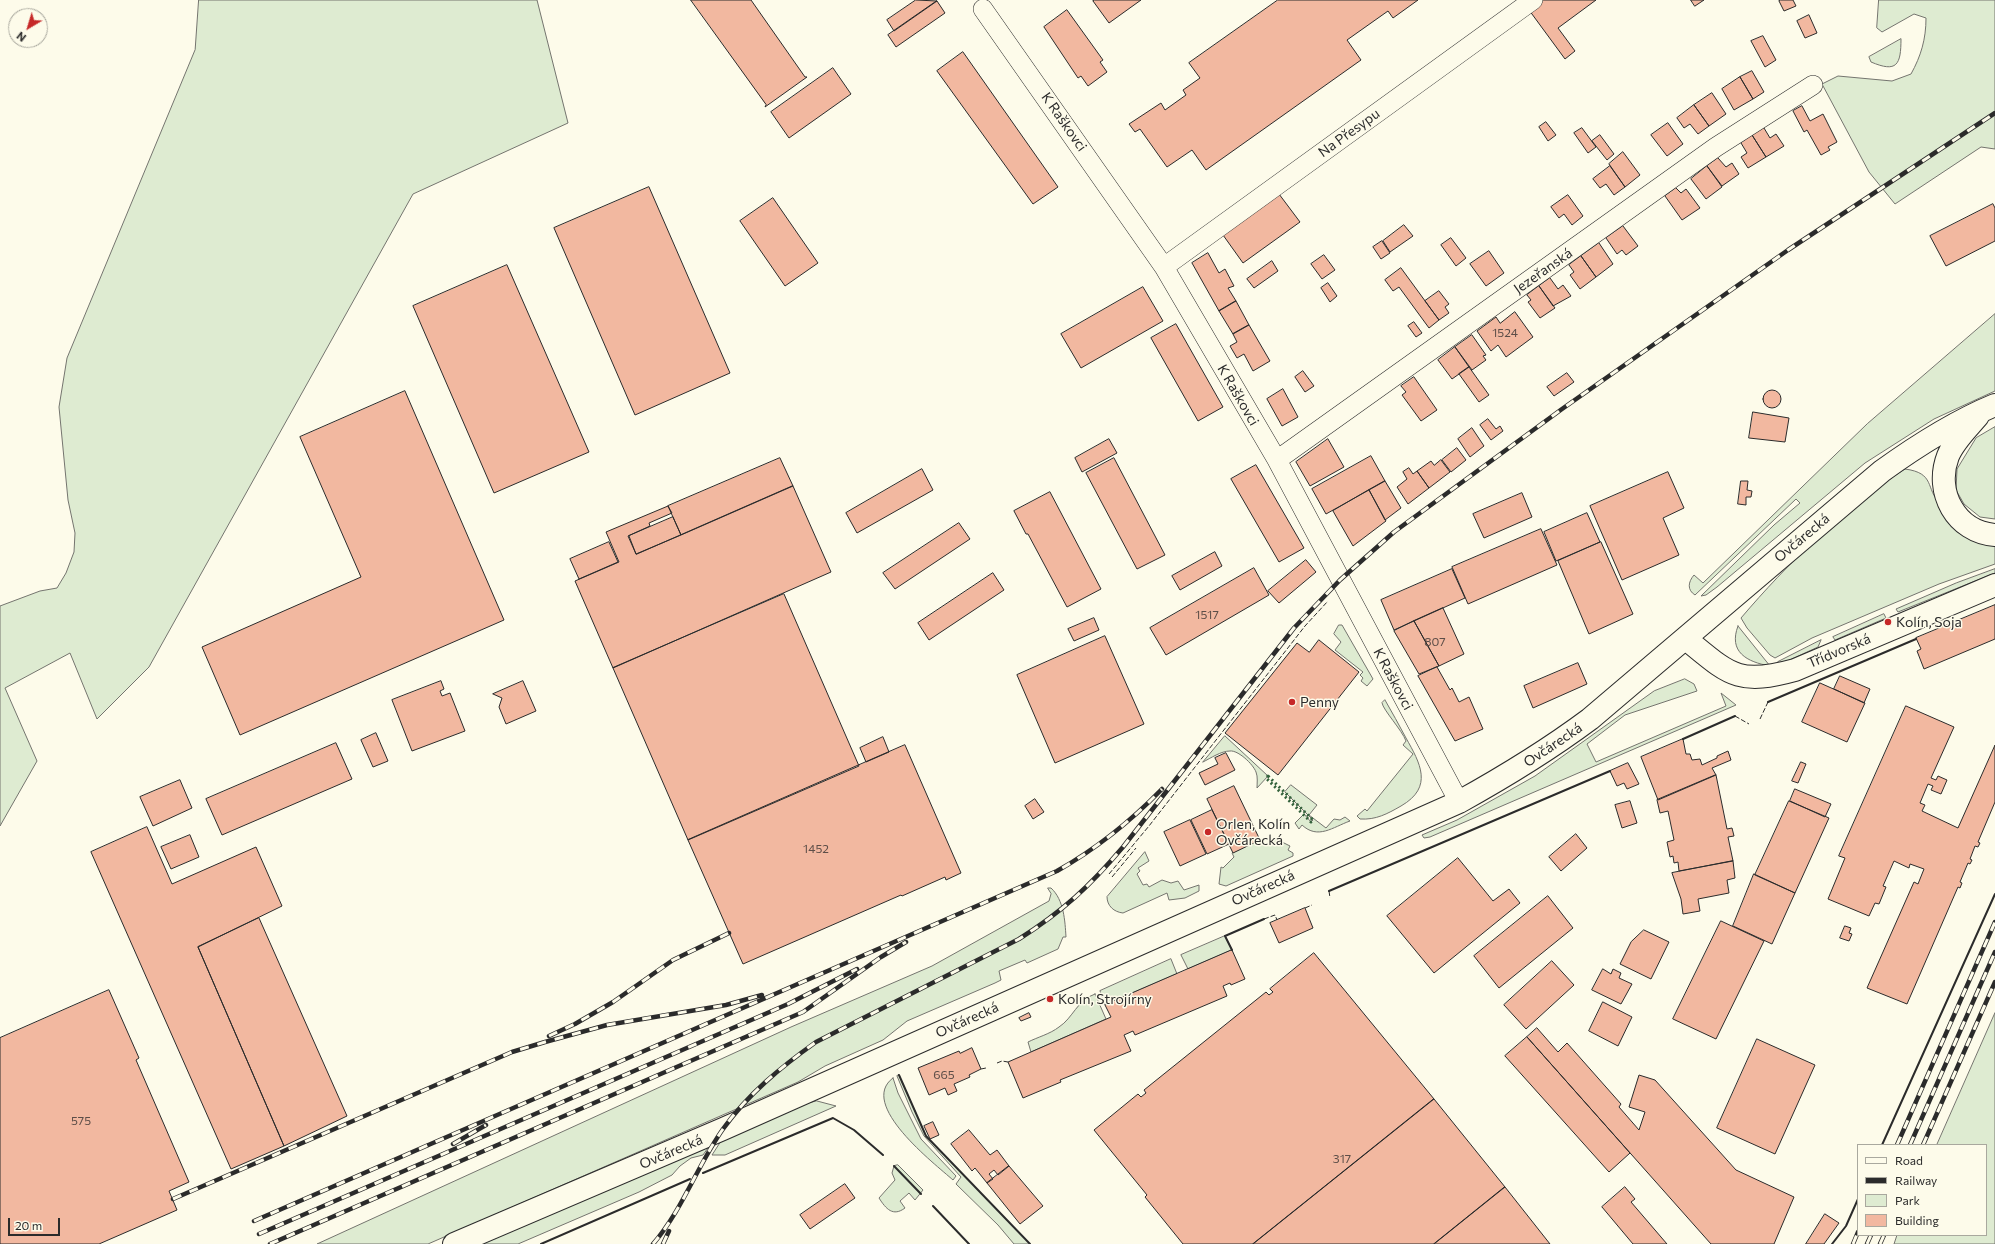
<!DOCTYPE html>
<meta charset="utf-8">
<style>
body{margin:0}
#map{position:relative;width:1995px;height:1244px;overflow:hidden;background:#fdfbea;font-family:Commissioner,sans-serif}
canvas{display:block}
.legend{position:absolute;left:1857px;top:1144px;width:130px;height:92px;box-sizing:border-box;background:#fdfbea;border:1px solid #a9a89e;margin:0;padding:5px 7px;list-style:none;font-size:12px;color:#2b2b2b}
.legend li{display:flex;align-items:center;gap:8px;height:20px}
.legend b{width:20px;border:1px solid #a9a89e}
.north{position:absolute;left:8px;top:8px;width:40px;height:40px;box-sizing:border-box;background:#fdfbea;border:1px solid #a9a89e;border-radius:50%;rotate:218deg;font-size:11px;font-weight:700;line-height:16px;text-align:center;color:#2b2b2b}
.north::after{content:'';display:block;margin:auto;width:14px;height:18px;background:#c62828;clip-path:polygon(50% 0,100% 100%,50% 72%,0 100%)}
.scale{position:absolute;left:8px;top:1218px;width:52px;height:18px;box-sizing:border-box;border:2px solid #2b2b2b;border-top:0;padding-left:5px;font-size:12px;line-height:14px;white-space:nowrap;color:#2b2b2b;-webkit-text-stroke:3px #fdfbea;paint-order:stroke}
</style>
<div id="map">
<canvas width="1995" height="1244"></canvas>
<ul class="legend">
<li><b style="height:5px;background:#fdfbea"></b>Road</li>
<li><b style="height:5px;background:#2b2b2b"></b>Railway</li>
<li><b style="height:11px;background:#deebd1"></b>Park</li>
<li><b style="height:11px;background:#f2b8a0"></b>Building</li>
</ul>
<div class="north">N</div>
<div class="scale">20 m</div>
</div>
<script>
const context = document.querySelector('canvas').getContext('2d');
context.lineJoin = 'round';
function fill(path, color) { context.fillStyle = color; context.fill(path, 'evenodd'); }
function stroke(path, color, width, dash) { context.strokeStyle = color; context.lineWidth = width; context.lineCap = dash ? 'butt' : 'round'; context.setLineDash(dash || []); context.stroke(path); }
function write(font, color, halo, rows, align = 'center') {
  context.font = font + ' Commissioner,sans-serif'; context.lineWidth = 3; context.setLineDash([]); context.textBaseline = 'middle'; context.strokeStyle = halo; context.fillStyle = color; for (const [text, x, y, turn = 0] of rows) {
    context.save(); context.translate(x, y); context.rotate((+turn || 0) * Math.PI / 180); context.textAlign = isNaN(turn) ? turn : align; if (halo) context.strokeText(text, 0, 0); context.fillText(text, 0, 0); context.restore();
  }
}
const green = new Path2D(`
 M199 0H537L568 123 413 194 149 667 97 719 70 653 5 688 37 761 0 826V606L40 591 57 588 66 573 74 552 75 533 68 500 59 407 67 358 195 50Z
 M1879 0H1995V149L1981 147 1895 204 1869 172 1822 84 1838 76 1892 81 1911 74C1921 56 1926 39 1926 18L1914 14 1882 32 1877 28Z
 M1901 39C1901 65 1897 73 1871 62L1869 57Z
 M1995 314V391L1934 419 1865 463 1717 587 1706 595 1701 596 1774 525 1800 503 1796 499 1695 595C1687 590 1688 582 1694 575L1703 583 1867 424Z
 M1995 427V519L1980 517 1964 504 1956 490 1957 469 1976 438Z
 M1905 469C1936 473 1925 489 1940 503 1957 518 1977 530 1995 544V564L1939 584 1812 638 1775 658 1770 655 1747 628 1741 618C1787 564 1845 507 1905 469Z
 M1995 569V573L1898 612 1896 609 1956 583Z
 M1884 614 1886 618 1835 640 1833 637Z
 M1339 625H1342L1373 679 1367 686 1361 681 1363 678 1360 675 1363 672 1335 650 1341 642 1334 634Z
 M1738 626 1770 666C1747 662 1728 652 1738 626Z
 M1821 640 1818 647 1783 663 1779 664 1778 662Z
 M1685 679 1694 684 1697 691 1625 715 1587 744 1596 762 1726 706 1721 693 1736 705 1430 837 1424 838 1422 835 1457 820 1535 776 1654 691Z
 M1385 700C1392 712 1399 725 1406 738 1420 763 1434 787 1401 806 1387 814 1376 820 1360 819L1357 816 1365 809 1367 811 1413 754 1403 745 1406 741C1402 730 1383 710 1382 703Z
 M1225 736 1268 776 1257 788C1257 783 1258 777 1256 772 1253 764 1238 750 1230 751 1221 751 1211 758 1203 762Z
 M1291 785 1317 805 1309 815 1326 828 1334 819 1340 820 1345 817 1350 821C1333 827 1318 840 1302 825L1299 829 1295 823 1304 814 1311 822 1313 820 1285 792Z
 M1274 838 1290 846 1288 850 1293 853V856L1226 886 1219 884 1221 867 1223 868 1234 857 1232 853 1255 842 1266 844Z
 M1145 852 1149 861 1138 868 1140 871 1137 874 1143 885 1147 884 1149 887 1162 880 1171 883 1178 881 1184 890 1199 885V891L1185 898 1169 900 1167 893 1123 913C1114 912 1107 906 1107 897Z
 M1048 888H1051C1064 900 1065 921 1066 937H1063L1058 949 1027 963 1025 960 999 971 1001 980 995 983 907 1021 883 1040 825 1066 798 1082 428 1244H317L791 1027 932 966 1049 901 1051 894Z
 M1225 936 1232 950 1188 969 1181 955Z
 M1171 959 1177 974 1105 1005 1100 991Z
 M1095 994 1106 1019 1031 1052 1028 1042C1038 1037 1050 1034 1059 1027 1073 1018 1077 1000 1095 994Z
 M1995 1013V1244H1894L1897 1235H1986V1145H1937Z
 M899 1075 926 1136 1030 1244H1014L998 1225 956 1184 961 1177 924 1136 912 1112 897 1076Z
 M893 1078 898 1093 921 1139 956 1176 953 1180C935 1164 857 1104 893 1078Z
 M817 1101 836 1106 725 1155H712L721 1141 808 1103Z
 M710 1145 703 1155 691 1158 680 1166 672 1175 639 1192 518 1244H482Z
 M898 1165 923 1190 915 1200 909 1193 900 1201 905 1208C893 1217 886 1209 879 1198L895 1180 892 1173 894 1166Z`);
fill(green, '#deebd1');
stroke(green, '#74746e', 1);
const building = new Path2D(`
 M691 0H751L805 77H807L765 107 766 105Z
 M916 0 937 1 894 31 887 20Z
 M1095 0H1141L1109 23 1093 1Z
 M1278 0H1418L1393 18 1388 11 1347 40 1361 60 1206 170 1192 150 1167 167 1140 129 1135 132 1129 124 1161 103 1165 110 1186 95 1183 90 1200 78 1189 63Z
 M1543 0H1596L1558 28 1575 51 1565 59 1529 10Z
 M1691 0H1704L1695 6Z
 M1781 0H1793L1796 6 1784 11 1779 1Z
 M937 1 945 13 896 47 888 35Z
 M1067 10 1103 60 1100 62 1107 72 1088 86 1081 76 1078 78 1044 27Z
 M1809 15 1817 33 1805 38 1797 21Z
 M1763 36 1776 60 1765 67 1751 41Z
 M963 52 1058 187 1033 204 937 71Z
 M833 68 851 94 789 138 771 112Z
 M1752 71 1764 92 1753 99 1740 77Z
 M1740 77 1753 99 1734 110 1722 89Z
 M1712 93 1726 114 1709 126 1694 105Z
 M1694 105 1709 126 1698 134 1690 124 1684 128 1677 118Z
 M1802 106 1810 121 1823 114 1837 142 1828 147 1830 150 1821 155 1807 130 1804 132 1793 111Z
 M1546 122 1556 135 1548 141 1539 127Z
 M1668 123 1683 144 1667 156 1651 135Z
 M1582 128 1596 147 1588 153 1574 133Z
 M1764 128 1770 138 1776 134 1784 146 1766 157 1752 135Z
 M1600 135 1614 154 1607 160 1592 141Z
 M1752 135 1766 157 1748 168 1741 157 1747 153 1741 143Z
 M1623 152 1640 175 1625 187 1609 164Z
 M1718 158 1726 167 1732 163 1739 174 1722 186 1707 166Z
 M1610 166 1625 187 1614 195 1606 184 1600 188 1593 179Z
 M1707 166 1722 187 1706 199 1691 179Z
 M649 187 730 373 635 415 554 228Z
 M1676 188 1681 193 1686 189 1700 208 1682 220 1665 196Z
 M1279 194 1300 222 1243 263 1223 235Z
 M1568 195 1583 216 1572 225 1564 214 1559 218 1551 207Z
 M773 198 818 263 785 286 740 221Z
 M1993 204 1995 208V241L1946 266 1930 236Z
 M1404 225 1413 236 1390 252 1383 241Z
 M1623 226 1638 246 1626 255 1622 250 1617 254 1606 238Z
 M1451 238 1466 258 1456 266 1441 245Z
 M1382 241 1390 253 1381 259 1373 247Z
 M1599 243 1613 264 1596 277 1581 256Z
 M1489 251 1504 273 1486 286 1470 264Z
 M1208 253 1219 273 1225 269 1234 286 1228 288 1236 301 1219 311 1192 263Z
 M1324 255 1335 270 1322 279 1311 264Z
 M1581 256 1596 277 1580 289 1570 275 1574 272 1569 265Z
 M1272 261 1278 271 1254 288 1247 279Z
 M507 265 589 452 494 493 413 306Z
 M1401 268 1439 320 1429 328 1399 287 1393 291 1385 280Z
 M1550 278 1558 289 1563 285 1571 296 1553 306 1539 286Z
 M1328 283 1337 296 1330 302 1321 288Z
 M1539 286 1555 308 1540 318 1528 302 1531 300 1527 295Z
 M1143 287 1163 321 1081 368 1061 334Z
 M1439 291 1449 304 1445 307 1449 313 1439 320 1425 301Z
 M1236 301 1249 325 1233 334 1219 311Z
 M1515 312 1533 337 1506 357 1498 345 1491 351 1477 331 1496 317 1500 323Z
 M1414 322 1422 333 1416 337 1408 326Z
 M1176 324 1223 407 1198 421 1151 338Z
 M1249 325 1270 361 1253 371 1244 354 1237 358 1230 346 1237 342 1233 334Z
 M1472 335 1486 355 1483 356 1486 360 1472 370 1455 347Z
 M1455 347 1469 367 1452 379 1438 360Z
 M1469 367 1489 395 1479 402 1459 374Z
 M1303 371 1314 386 1305 392 1295 377Z
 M1567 373 1574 382 1554 396 1547 387Z
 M1414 377 1437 410 1421 421 1402 395 1406 392 1401 386Z
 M1283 389 1298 417 1282 426 1267 399Z
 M1763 399a9 9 0 1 1 18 0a9 9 0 1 1-18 0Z
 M405 391 504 620 240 735 202 647 361 577 300 437Z
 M1753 412 1789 418 1785 442 1749 438Z
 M1488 419 1496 429 1500 426 1503 431 1491 440 1480 425Z
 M1472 428 1484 446 1470 457 1458 439Z
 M1109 439 1117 453 1082 472 1075 458Z
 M1328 439 1344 467 1310 486 1296 462Z
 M1457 448 1466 460 1451 472 1442 460Z
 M1371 456 1385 481 1326 514 1312 489Z
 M780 458 793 486 681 535 668 506Z
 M1114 458 1165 555 1137 569 1086 473Z
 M1441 460 1450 472 1429 488 1417 471 1431 461 1434 465Z
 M1256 465 1304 548 1279 562 1231 479Z
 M1409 468 1413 474 1417 471 1429 488 1408 504 1397 487 1407 479 1403 472Z
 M922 469 933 490 857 533 846 513Z
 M1668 472 1684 508 1663 518 1679 555 1622 580 1590 506Z
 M1385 481 1401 508 1385 520 1369 490Z
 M1741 481H1748L1747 490 1752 491 1751 497H1746V505L1738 504Z
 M793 486 831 572 613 668 575 581 619 562 606 532 668 506 672 513 649 523 650 526 628 536 636 554Z
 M1369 490 1386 521 1353 546 1333 511Z
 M1050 492 1101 589 1067 607 1028 534H1026L1014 511Z
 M1522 493 1532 517 1484 538 1473 514Z
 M1587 513 1600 542 1556 561 1544 532Z
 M673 517 681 535 636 554 629 536Z
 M959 523 970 539 895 589 883 573Z
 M1541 529 1557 565 1468 604 1452 567Z
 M609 542 618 562 579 579 570 559Z
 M1601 542 1633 614 1589 634 1558 561Z
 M1215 552 1222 566 1180 590 1172 576Z
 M1306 560 1316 572 1279 603 1268 591Z
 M1254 568 1269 595 1166 655 1150 628Z
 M1452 569 1465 598 1394 630 1381 600Z
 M993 573 1004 590 929 640 918 623Z
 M784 594 859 766 688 840 613 668Z
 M1995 605V639L1924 669 1917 651 1921 649 1916 638Z
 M1443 608 1464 654 1439 666 1414 621Z
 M1094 618 1099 630 1074 641 1068 629Z
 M1414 621 1439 666 1419 674 1394 631Z
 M1105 636 1144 724 1055 763 1017 675Z
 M1319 640 1359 672 1278 775 1225 733 1297 643 1309 652Z
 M1578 663 1587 684 1533 708 1524 686Z
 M1437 667 1450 690 1452 688 1459 702 1469 697 1483 729 1455 741 1418 676Z
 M1840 676 1870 689 1864 703 1834 689Z
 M441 681 444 689 440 691 442 696 450 693 465 731 412 751 392 700Z
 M523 681 536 711 506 724 499 707 502 698 493 694Z
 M1820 683 1865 703 1847 742 1802 722Z
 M1906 706 1954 727 1931 778 1936 780 1938 776 1947 780 1941 794 1931 790 1933 786 1928 784 1920 803 1925 805 1922 811 1958 828 1995 745V802L1978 842 1980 843 1978 847 1975 846 1970 859 1972 860 1970 864 1968 863 1960 882 1962 883 1960 888 1958 887 1907 1004 1867 988 1914 882 1918 884 1924 869 1910 864 1909 868 1894 861 1883 886 1886 887 1879 904 1875 903 1869 916 1828 899 1845 858 1839 856Z
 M376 733 388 761 373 767 361 740Z
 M883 737 889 752 866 762 860 748Z
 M1683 739 1686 754H1690L1692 760 1700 759 1702 765 1717 758V756L1728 751 1731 760 1712 768 1716 775 1658 800 1641 757Z
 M336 743 352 779 222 835 206 799Z
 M905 745 961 873 946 880 945 877 902 896 901 895 743 964 688 840Z
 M1226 753 1235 770 1205 785 1199 773 1218 764 1215 758Z
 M1801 762 1806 764 1798 783 1792 781Z
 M1628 763 1639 784 1627 789 1624 783 1617 786 1610 771Z
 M1716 775 1727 829 1732 828 1734 836 1728 837 1733 861 1679 871 1678 862 1674 863 1673 856 1670 857 1667 842 1674 840 1668 811 1660 813 1657 800Z
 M180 780 192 808 153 826 140 797Z
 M1234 786 1260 840 1233 853 1207 799Z
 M1795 789 1831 804 1825 817 1790 801Z
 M1035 799 1044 812 1033 819 1025 806Z
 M1630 801 1637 823 1622 828 1615 805Z
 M1789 801 1829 818 1795 893 1755 875Z
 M1212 810 1229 844 1207 854 1191 820Z
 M1190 820 1206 854 1180 866 1164 832Z
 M147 827 172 884 256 847 282 906 198 947 284 1146 231 1169 91 852Z
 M1576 834 1587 848 1561 871 1549 857Z
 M190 835 199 857 171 869 161 847Z
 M1458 858 1493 901 1509 889 1520 903 1434 973 1387 916Z
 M1733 861 1735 878 1727 880 1729 893 1698 899 1700 911 1683 914 1681 899 1672 873Z
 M1754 874 1795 893 1772 944 1733 926Z
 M1548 896 1573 928 1499 988 1474 956Z
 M1305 908 1313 928 1279 943 1270 923Z
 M259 918 347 1116 284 1146 198 947Z
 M1721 921 1764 941 1716 1039 1673 1019Z
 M1845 926 1851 928 1849 933 1852 934 1849 941 1840 938Z
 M1644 930 1669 942 1651 979 1620 964 1631 942Z
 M1232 950 1245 979 1231 985 1230 983 1223 986 1227 996 1135 1035 1133 1031 1124 1035 1131 1051 1060 1080 1061 1082 1023 1098 1008 1062 1111 1017 1105 1005Z
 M1314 953 1434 1099 1253 1244H1183L1145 1197 1147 1195 1094 1130 1138 1094 1141 1097 1146 1093 1144 1090 1266 992 1269 995 1273 992 1270 989Z
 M1552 961 1574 985 1526 1029 1504 1005Z
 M1603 969 1611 974 1613 969 1621 973 1619 978 1632 984 1621 1004 1592 990Z
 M109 990 139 1058 136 1060 189 1182 169 1191 177 1210 99 1244H0V1038Z
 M1603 1002 1632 1017 1618 1046 1589 1031Z
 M1029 1013 1031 1017 1021 1021 1019 1018Z
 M1537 1028 1558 1052 1567 1043 1621 1104 1619 1107 1639 1130 1645 1112 1629 1107 1639 1075 1655 1080 1736 1170 1794 1197 1774 1244H1711L1527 1037Z
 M1527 1037 1630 1153 1609 1172 1505 1056Z
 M1757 1039 1815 1065 1775 1154 1717 1128Z
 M972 1048 981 1069 969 1075 970 1077 954 1084 957 1091 948 1095 945 1088 929 1095 918 1068 959 1051 960 1053Z
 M1434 1099 1505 1187 1434 1244H1253Z
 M933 1122 939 1135 930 1139 924 1126Z
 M969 1130 990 1155 997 1150 1009 1166 998 1175 994 1170 989 1174 993 1179 987 1183 975 1168 972 1171 951 1144Z
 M1009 1166 1043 1206 1020 1224 987 1183Z
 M845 1184 855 1198 810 1229 800 1215Z
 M1505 1187 1550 1244H1434Z
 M1625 1187 1635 1199 1631 1202 1667 1244H1633L1602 1207Z
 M1825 1214 1839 1223 1824 1244H1806Z`);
fill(building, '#f2b8a0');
stroke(building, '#2b2b2b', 1);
const minor = new Path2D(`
 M983 9 1164 267 1277 460 1459 802
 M1164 267 1533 0
 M1277 460 1716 147 1813 85`);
const major = new Path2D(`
 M1978 416C1967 429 1954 441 1948 456 1934 492 1956 532 1995 535
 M1686 639C1729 674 1737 686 1795 670L1995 585
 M454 1244 723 1129 1459 802C1506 776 1547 751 1590 719L1882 471C1918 445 1954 422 1995 405`);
stroke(minor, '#2b2b2b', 20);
stroke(major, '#2b2b2b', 24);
stroke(minor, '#fdfbea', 19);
stroke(major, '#fdfbea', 22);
const rail = new Path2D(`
 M549 1036 575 1024 613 1002 673 960 729 933
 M453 1144 486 1125
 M1897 1145 1995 922
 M1910 1145 1995 952
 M1923 1145 1995 982
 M173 1199 512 1052 545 1042 607 1025 726 1005 762 995
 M254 1221 1057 871C1096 849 1131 821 1162 789
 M259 1234 788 1004 857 969
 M270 1244 803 1012 881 957 906 942
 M653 1244C683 1209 697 1166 723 1129 748 1094 781 1067 816 1042L1019 939C1063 911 1089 887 1123 847L1294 628 1340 580 1394 532 1562 409 1788 250 1995 113
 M663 1244 669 1231
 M1853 1244 1858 1232
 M1867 1244 1871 1235
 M1880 1244 1884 1235`);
stroke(rail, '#2b2b2b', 4.5);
stroke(rail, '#fdfbea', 3, [9]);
stroke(new Path2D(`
 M1268 776 1313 820 1311 822 1266 778Z`), '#34623c', 3, [2, 3]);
stroke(new Path2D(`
 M1735 716 1749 724
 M1760 719 1768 702
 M1109 874 1149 826 1305 626 1328 601
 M1112 877 1136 848
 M1329 891 1330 898
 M1305 908 1312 905
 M1264 919 1275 915 1277 920
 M997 1063 1002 1061 1008 1062
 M981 1069 986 1068`), '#2b2b2b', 1, [5, 2]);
stroke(new Path2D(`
 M1768 702 1916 639
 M1683 739 1735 716
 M1329 891 1610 771
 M1232 950 1225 936 1264 919
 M899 1075 926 1136 1030 1244
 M1882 1145 1995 894
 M894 1166 921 1194
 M703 1173 833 1118 854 1130 883 1155
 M933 1206 969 1244
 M541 1244 690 1179
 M1832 1244 1846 1226 1858 1199`), '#2b2b2b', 2);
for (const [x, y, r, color] of [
 [1888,622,4,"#c62828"],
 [1292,702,4,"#c62828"],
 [1208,832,4,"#c62828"],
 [1050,999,4,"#c62828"]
]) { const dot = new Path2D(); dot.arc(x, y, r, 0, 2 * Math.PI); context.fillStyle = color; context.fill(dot); stroke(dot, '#fdfbea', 1.5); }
write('12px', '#5d4e48', null, [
 ["1524",1505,333],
 ["1517",1207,615],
 ["807",1435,642],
 ["1452",816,849],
 ["665",944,1075],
 ["575",81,1121],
 ["317",1342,1159]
]);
write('14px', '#2b2b2b', '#fdfbea', [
 ["K Raškovci",1064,122,55],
 ["Na Přesypu",1349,133,-36],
 ["Jezeřanská",1543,271,-35],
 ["K Raškovci",1238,395,60],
 ["Ovčárecká",1802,538,-40],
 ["Třídvorská",1839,651,-23],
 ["K Raškovci",1393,679,62],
 ["Ovčárecká",1553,745,-34],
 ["Ovčárecká",1263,888,-24],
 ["Ovčárecká",967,1020,-24],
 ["Ovčárecká",671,1152,-23]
]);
write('14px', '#2b2b2b', '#fdfbea', [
 ["Kolín, Soja",1896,622],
 ["Penny",1300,702],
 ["Orlen, Kolín",1216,824],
 ["Ovčárecká",1216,840],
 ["Kolín, Strojírny",1058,999]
], 'left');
</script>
